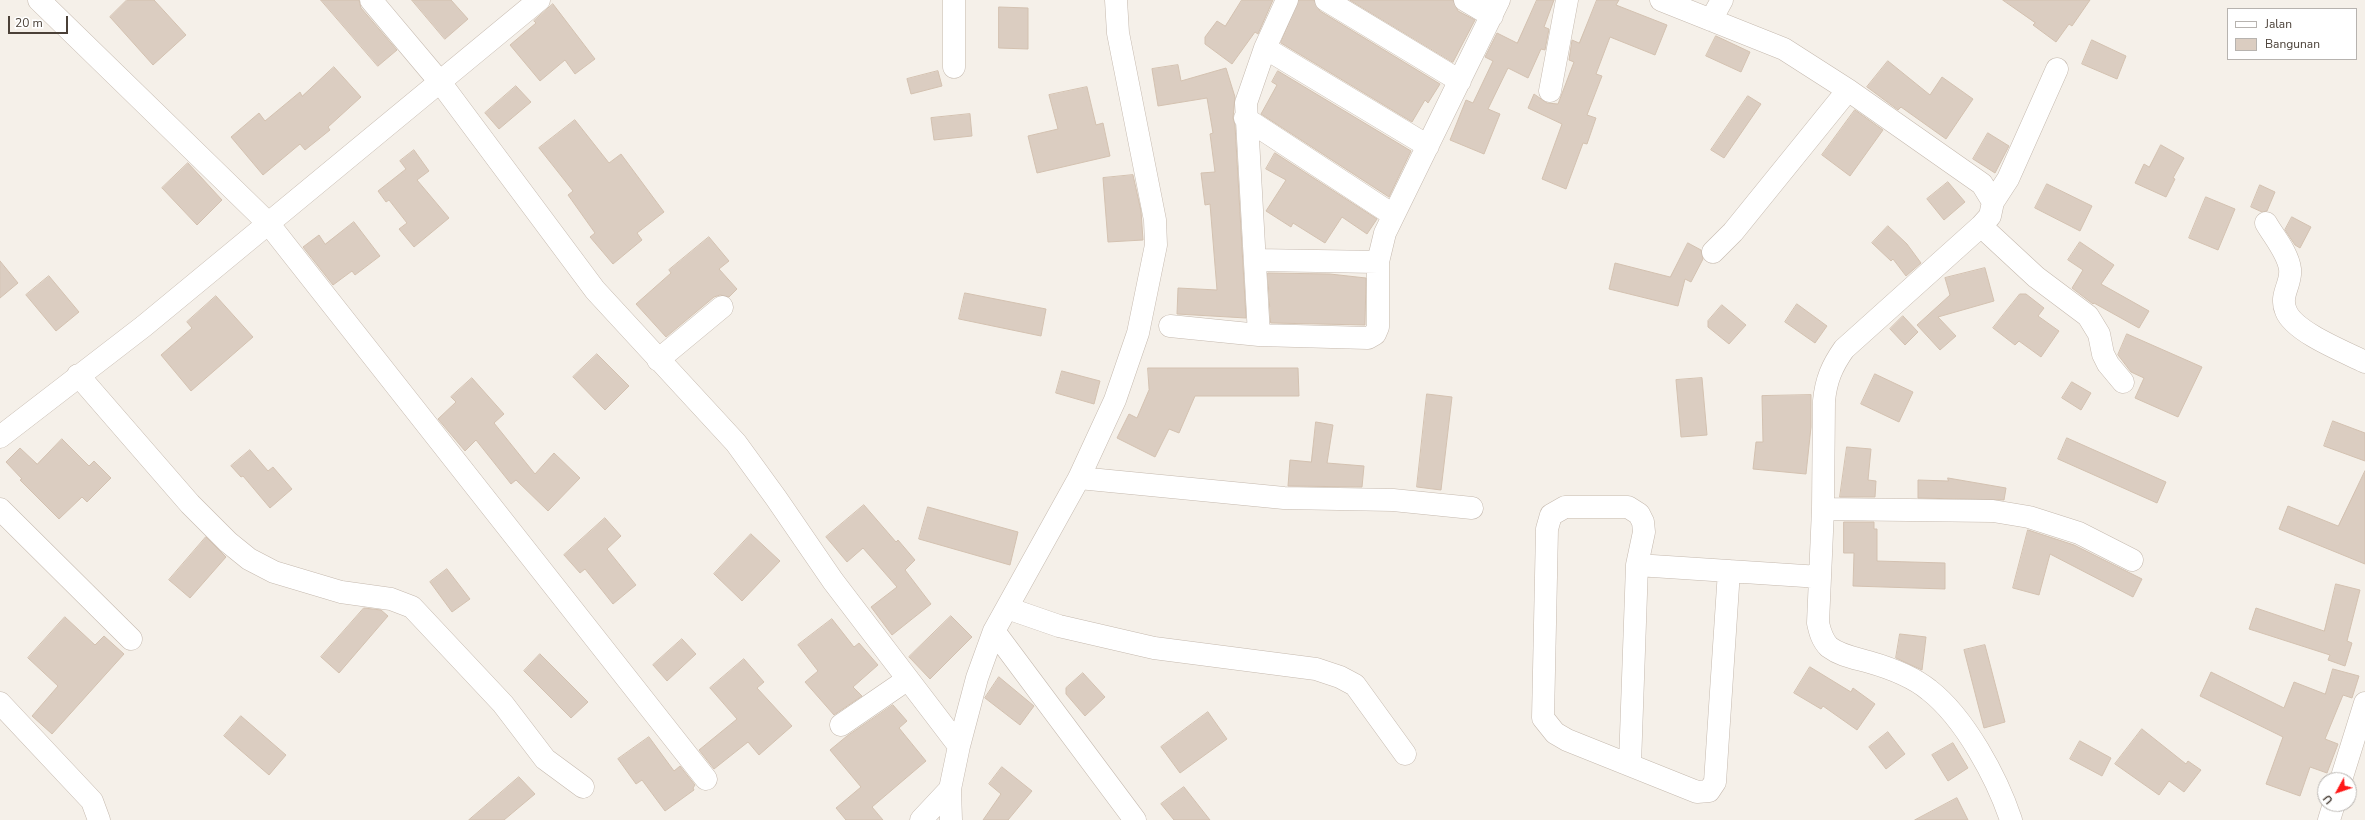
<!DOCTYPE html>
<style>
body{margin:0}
#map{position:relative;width:2365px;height:820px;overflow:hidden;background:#f5f0e9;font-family:"Nunito Sans",sans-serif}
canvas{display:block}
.legend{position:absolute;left:2227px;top:8px;width:130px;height:52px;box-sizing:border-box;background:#fff;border:1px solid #b7b3af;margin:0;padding:5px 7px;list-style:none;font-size:12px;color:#4a4037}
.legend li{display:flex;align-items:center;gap:8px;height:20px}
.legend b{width:20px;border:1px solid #b7b3af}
.north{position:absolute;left:2317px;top:772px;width:40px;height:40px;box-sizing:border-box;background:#fff;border:1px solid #b7b3af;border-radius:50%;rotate:230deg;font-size:11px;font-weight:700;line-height:16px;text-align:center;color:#4a4037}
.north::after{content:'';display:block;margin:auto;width:14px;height:18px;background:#ff1817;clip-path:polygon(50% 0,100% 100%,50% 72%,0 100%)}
.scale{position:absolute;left:8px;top:16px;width:60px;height:18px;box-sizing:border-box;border:2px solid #4a4037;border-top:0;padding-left:5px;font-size:12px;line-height:14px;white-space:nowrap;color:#4a4037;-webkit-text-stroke:3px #fff;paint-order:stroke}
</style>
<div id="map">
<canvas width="2365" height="820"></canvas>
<ul class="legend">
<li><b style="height:5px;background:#fff"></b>Jalan</li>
<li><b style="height:11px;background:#dbcdc1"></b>Bangunan</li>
</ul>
<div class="north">U</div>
<div class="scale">20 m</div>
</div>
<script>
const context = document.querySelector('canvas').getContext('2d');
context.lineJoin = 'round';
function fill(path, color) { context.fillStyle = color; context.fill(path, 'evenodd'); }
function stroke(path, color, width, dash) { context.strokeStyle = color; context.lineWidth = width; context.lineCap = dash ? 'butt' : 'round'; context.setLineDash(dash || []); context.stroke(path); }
const building = new Path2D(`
 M127 0H154L186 35 153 65 110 17Z
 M321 0H359L361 8 397 50 378 66Z
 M412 0H451L468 19 445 39Z
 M1242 0H1273L1258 34 1255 32 1232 64 1205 44V37L1217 21 1225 26Z
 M1299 0H1314L1320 11 1440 84 1428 103 1425 100 1412 122 1281 43Z
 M1350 0H1453L1458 11 1475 20 1453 62Z
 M1537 0H1554L1544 27 1549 29 1545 50 1541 49 1528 78 1508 68 1488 109 1500 114 1484 154 1450 140 1466 100 1473 103 1493 61 1485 57 1497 33 1517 43Z
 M1597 0H1619L1616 5 1667 25 1655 55 1610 37 1596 74 1602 76 1587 115 1596 118 1587 144 1583 143 1566 189 1542 179 1562 124 1528 108 1534 94 1547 103 1558 104 1574 62 1569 60 1572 40 1579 43Z
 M2003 0H2090L2072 26 2069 24 2056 42 2033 25 2035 23Z
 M553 4 595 59 575 74 565 60 540 81 510 45 536 23 534 21Z
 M999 7 1028 8V49L999 48Z
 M1716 36 1750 52 1741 72 1706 56Z
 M2092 40 2126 56 2117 79 2082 64Z
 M1888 61 1930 95 1942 77 1973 99 1946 139 1901 107 1898 110 1867 87Z
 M1178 65 1181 81 1226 68 1235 97 1233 118 1235 125 1246 318 1177 314 1178 288 1217 290 1210 204 1205 205 1201 173 1215 172 1210 134 1213 133 1207 98 1158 106 1152 69Z
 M334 67 361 97 328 127 330 130 305 150 300 144 263 175 231 137 259 113 265 121 300 92 302 96Z
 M938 71 942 86 911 94 907 79Z
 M1278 71 1411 151 1389 197 1261 114 1277 85 1272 82Z
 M516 86 531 102 499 129 485 113Z
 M1087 87 1096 125 1103 123 1110 156 1037 173 1028 136 1058 129 1049 95Z
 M1748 96 1761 104 1724 158 1711 150Z
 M1855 110 1883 130 1850 176 1822 155Z
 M970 114 972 136 934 140 931 118Z
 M575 120 609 163 621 154 664 212 637 233 642 240 613 264 590 237 595 233 568 195 573 191 539 148Z
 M1988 133 2009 146 1995 173 1973 159Z
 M2161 145 2184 158 2173 178 2175 179 2166 197 2135 183 2144 164 2149 167Z
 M414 150 429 171 417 180 449 218 414 247 399 229 407 223 389 200 386 202 378 191 406 169 400 161Z
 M1275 153 1377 219 1367 234 1342 217 1325 243 1293 223 1291 227 1266 211 1286 180 1266 169Z
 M188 163 222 200 197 225 162 188Z
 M1133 175 1141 211 1143 240 1108 242 1103 178Z
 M1948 182 1965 202 1944 220 1927 199Z
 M2047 184 2092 206 2080 231 2035 208Z
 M2260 185 2275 192 2267 211 2262 212 2251 207Z
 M2206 197 2235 209 2218 250 2189 238Z
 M2292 217 2311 227 2300 248 2295 245 2285 230Z
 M354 222 380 256 355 275 352 271 333 285 303 247 319 235 325 244Z
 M1888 226 1907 244 1921 263 1906 276 1893 259 1891 261 1872 243Z
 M709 237 729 261 719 269 737 289 729 297 720 295 714 297 666 337 636 304 671 273 669 270Z
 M2080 242 2114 265 2101 284 2149 311 2139 328 2094 303 2093 304 2072 288 2083 270 2068 260Z
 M1688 243 1701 250 1703 259 1691 282 1685 279 1678 306 1609 289 1615 263 1670 277Z
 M0 261 18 283 0 298Z
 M1985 268 1994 301 1938 317 1956 336 1940 350 1917 325 1950 295 1945 278Z
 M1268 273 1330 274 1366 278 1365 325 1271 323Z
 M49 276 79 312 56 331 26 295Z
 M965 293 1046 309 1041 336 959 319Z
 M2020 294H2026L2044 308 2038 316 2059 331 2041 357 2019 341 2015 345 1993 328Z
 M216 296 253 337 191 391 161 355 192 328 187 322Z
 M1797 304 1827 326 1815 343 1785 322Z
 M1722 305 1746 325 1729 344 1708 327V321Z
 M1903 316 1918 332 1905 345 1890 329Z
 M2127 334 2202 367 2178 417 2135 398 2144 378 2131 372 2118 355Z
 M597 354 629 386 605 410 573 377Z
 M1148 368H1298L1299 396H1195L1179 433 1169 429 1155 457 1117 438 1129 414 1137 418 1149 390Z
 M1062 371 1100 381 1094 404 1056 393Z
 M1875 374 1913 392 1899 422 1861 404Z
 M472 378 504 414 494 423 535 474 554 453 580 478 548 511 516 480 511 484 476 440 465 451 438 419 456 402 451 397Z
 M1702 378 1707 435 1681 437 1676 380Z
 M2072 382 2091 393 2081 410 2062 398Z
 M1427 394 1452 397 1441 490 1417 487Z
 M1811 395V427L1806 474 1753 469 1756 442H1763L1762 396Z
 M2333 421 2365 433V461L2324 446Z
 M1316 422 1333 425 1327 463 1364 466 1362 487 1288 486 1290 460 1311 462Z
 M2067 438 2166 482 2157 503 2058 459Z
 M62 439 89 466 94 461 111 478 87 502 82 497 59 519 20 480 22 479 6 462 20 448 37 464Z
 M1847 447 1871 449 1868 480 1876 481 1875 497H1840Z
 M250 450 268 471 273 467 292 489 270 508 243 476 241 477 231 466Z
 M2365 471V564L2279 529 2288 506 2338 526Z
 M1948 478 2006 488 2004 500 1918 498V480L1948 481Z
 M864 505 896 542 898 540 915 560 905 570 931 604 892 635 871 607 897 587 863 548 847 562 826 537Z
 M928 507 1018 532 1010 565 919 539Z
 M605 518 621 536 607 549 636 585 613 604 585 569 580 573 564 555Z
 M1844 522H1874V529H1877V561L1945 563V589L1853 586 1854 553H1844Z
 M2028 530 2074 545 2142 579 2133 597 2050 554 2039 595 2013 588Z
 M751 534 780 561 742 601 714 574Z
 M206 537 226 557 190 598 169 580Z
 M447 569 470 599 452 612 430 582Z
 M2336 584 2360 590 2347 641 2352 643 2345 666 2328 660 2330 655 2249 629 2256 608 2324 631Z
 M364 608 381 610 388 616 339 673 321 657Z
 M951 616 972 637 930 679 909 657Z
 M65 617 95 645 104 636 124 654 52 734 32 716 58 686 28 658Z
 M832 619 854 647 859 643 878 665 853 687 862 696 834 715 805 682 818 671 798 645Z
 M1900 634 1926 637 1922 670 1896 658Z
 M682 639 696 654 667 681 653 665Z
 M1985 645 2005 722 1984 728 1964 650Z
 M540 654 588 702 571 718 524 671Z
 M744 659 764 682 757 688 792 726 759 755 748 742 714 769 699 750 737 719 710 688Z
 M1810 667 1851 692 1853 688 1875 704 1857 730 1823 706 1821 709 1794 693Z
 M2333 669 2359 676 2352 698 2343 695 2325 739 2338 744 2327 773 2310 767 2300 796 2266 784 2283 737 2200 696 2211 672 2284 708 2294 682 2325 694Z
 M1083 673 1105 697 1085 716 1066 694V688Z
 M999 677 1034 706 1020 725 985 698Z
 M893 705 907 721 899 728 926 761 872 807 883 820H846L836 808 861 787 830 750 847 736Z
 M1208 712 1227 739 1180 773 1161 747Z
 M241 716 286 755 269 775 224 736Z
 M2142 729 2186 764 2188 761 2201 770 2184 792 2169 781 2159 795 2115 764Z
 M1888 732 1905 754 1886 769 1869 747Z
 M649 737 674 771 680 766 695 785 693 788 694 790 665 811 642 780 636 784 618 759Z
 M2080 741 2111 758 2102 776 2070 759Z
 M1953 743 1968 768 1948 781 1932 755Z
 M1002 767 1032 791 1008 820H983L1001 794 989 784Z
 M519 777 535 794 504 820H469Z
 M1184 787 1210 820H1174L1161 804Z
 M1957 798 1968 820H1915Z`);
fill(building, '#dbcdc1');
stroke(building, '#d3c1b0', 1);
const minor = new Path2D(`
 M39 0 268 223 706 779
 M371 0 440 82 595 290 736 443 776 498 833 581 959 746 950 789 951 820
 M954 0V67
 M1326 0 1460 81
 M1465 0 1492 16
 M1661 0 1784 49 1848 90 1982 184 1993 202 1990 216 1981 226 1844 349C1832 366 1826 380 1824 401L1823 509 1818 623C1820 632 1822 640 1829 647 1841 656 1855 658 1869 662 1890 668 1912 676 1929 690 1965 718 1997 778 2011 820
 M1711 20 1722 0
 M1265 48 1428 146
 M1550 91 1567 0
 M1245 118 1393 215
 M1993 202 2008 179 2057 69
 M2266 223C2274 237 2288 253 2290 269 2292 284 2279 295 2286 311 2294 332 2345 352 2365 362
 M1981 226 2036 277 2088 316 2099 334 2103 354 2108 364 2123 382
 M1713 252 1733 232 1848 90
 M1256 260 1378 262
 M1170 326 1259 335 1368 338 1375 334 1378 327V262L1385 233 1499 0
 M1259 335 1246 103 1265 48 1287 0
 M658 360 722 307
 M78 375 190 504 228 542 249 559 274 572 341 592 391 599 412 607 503 704 545 759 583 787
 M0 437 144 326 539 0
 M1079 478 1284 498 1393 500 1472 508
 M0 509 131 639
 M1823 509 1993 511 2029 517 2079 533 2132 560
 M1637 565 1820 577
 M1007 608 1059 626 1154 648 1316 669 1340 677 1355 685 1405 754
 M994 631 1135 820
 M0 703 92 801 99 820
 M841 725 908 679
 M959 746 977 678 994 631 1079 478 1115 400 1138 333 1156 245 1155 220 1118 33 1116 0
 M1630 764 1637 565 1644 532 1643 522 1639 514 1628 507H1565L1551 515 1547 529 1543 718 1555 733 1567 740 1697 792 1709 791 1715 782 1729 571
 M2341 780 2365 703
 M921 820 950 789
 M2329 820 2334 804`);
stroke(minor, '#c5b9ae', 23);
stroke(minor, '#fff', 22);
</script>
